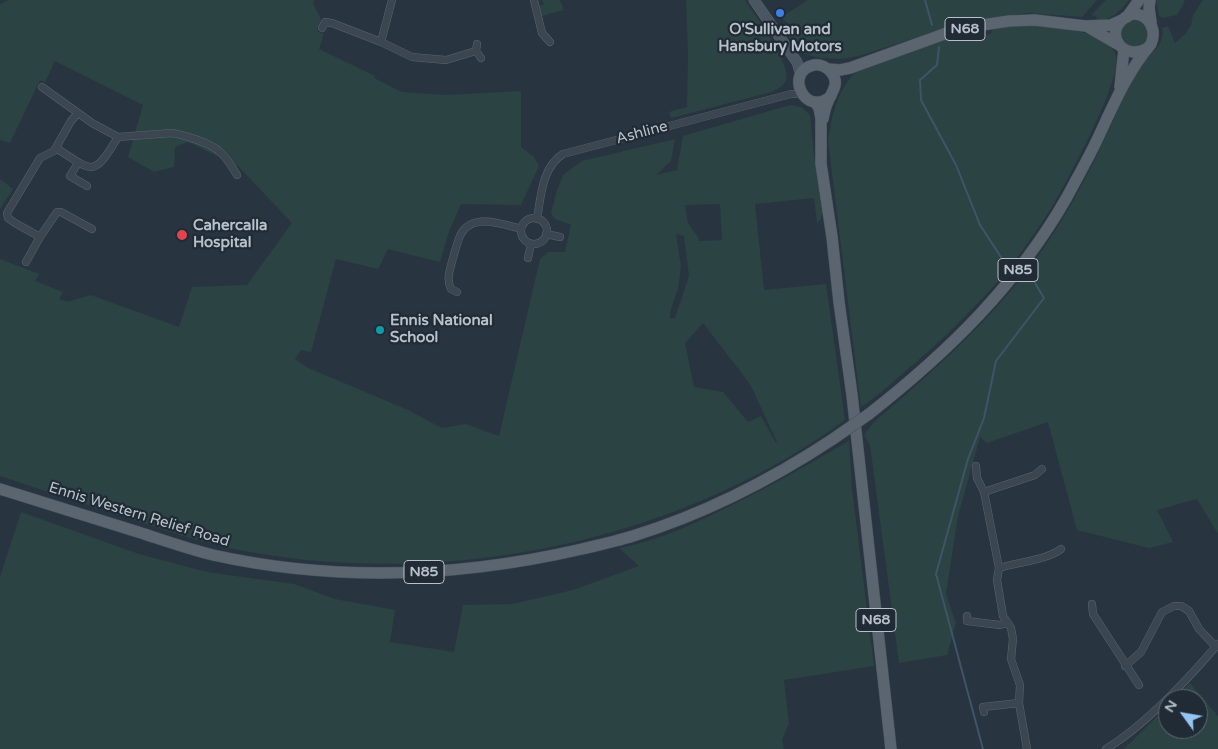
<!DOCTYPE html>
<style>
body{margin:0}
#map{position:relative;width:1218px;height:749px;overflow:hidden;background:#283540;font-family:"Varela Round",sans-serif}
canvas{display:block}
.north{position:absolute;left:1158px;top:689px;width:50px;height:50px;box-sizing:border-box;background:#202b35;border:1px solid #5d6771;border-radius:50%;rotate:302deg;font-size:14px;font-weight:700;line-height:20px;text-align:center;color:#b8c1ca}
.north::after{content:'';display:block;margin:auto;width:18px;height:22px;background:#95c4f2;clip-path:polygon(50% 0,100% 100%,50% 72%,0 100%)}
</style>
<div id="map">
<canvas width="1218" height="749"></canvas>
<div class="north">N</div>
</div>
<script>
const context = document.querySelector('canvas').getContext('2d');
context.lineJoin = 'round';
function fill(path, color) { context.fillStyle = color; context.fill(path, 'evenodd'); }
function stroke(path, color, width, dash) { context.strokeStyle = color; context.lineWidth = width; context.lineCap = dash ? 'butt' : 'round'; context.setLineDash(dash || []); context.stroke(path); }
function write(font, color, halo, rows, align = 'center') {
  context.font = font + ' "Varela Round",sans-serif'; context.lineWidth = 4.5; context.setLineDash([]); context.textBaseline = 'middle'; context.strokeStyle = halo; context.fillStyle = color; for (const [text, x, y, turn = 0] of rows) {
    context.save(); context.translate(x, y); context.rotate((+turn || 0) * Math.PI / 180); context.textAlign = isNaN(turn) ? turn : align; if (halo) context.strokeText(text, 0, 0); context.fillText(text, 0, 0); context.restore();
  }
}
fill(new Path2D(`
 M9 0H314L313 4 321 19 317 29 318 32 324 34 319 49 375 76 374 78 402 92 446 95 521 91V147L534 157 539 166 521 205 461 204 448 234 440 262 388 249 378 269 336 259 311 352 301 350 295 359 306 367 408 410 442 428 466 424 499 436 540 259 548 252H565L571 225 555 219 551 213 557 190 563 175 582 161 675 139 671 161 656 175 677 170 683 136 790 105 801 107 810 115 814 155 822 212 821 219 817 223 814 198 755 204 764 290 826 284 845 420C673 546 432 592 225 547 193 540 162 529 131 519 88 505 44 491 0 476V259L39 274 35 281 63 292 59 299 67 302 91 295 179 327 192 287 247 285 292 223 238 166 188 142 175 147 174 167 154 172 128 157 143 105 55 61 45 82 40 80 10 143 0 140V4ZM720 204 722 240 699 241 698 237 688 223 685 205ZM676 234 684 236 689 276 675 318 670 319 671 309 678 289 681 266ZM703 323 750 384 777 442 776 443 761 416 748 422 723 392 694 387 685 343Z
 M542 0H560L564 10 542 16 539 6 544 4Z
 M686 0H745C754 14 792 65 786 80 784 86 777 89 772 92L671 118 669 112 687 107 688 56Z
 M808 0H1097L1082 17 1028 13 978 19 955 25 859 56 840 59 820 58 805 54 798 49 784 31 789 25 781 17Z
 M1106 0H1129C1121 10 1112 21 1098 20L1095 16 1091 15Z
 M1156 0H1185L1182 7 1177 15 1162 18 1159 16Z
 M1203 0H1218V534L1197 499 1157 510 1173 542 1149 548 1077 530 1048 422 987 443 980 437 958 516 946 594 956 623 947 655 899 663 870 445 864 435 873 423C937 368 1002 311 1049 240 1080 194 1103 143 1126 92L1125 88C1131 79 1137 70 1144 62 1153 50 1165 45 1162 28L1168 26 1175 43 1185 34 1191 25 1193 15Z
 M1121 34a14 14 0 1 1 28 0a14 14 0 1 1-28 0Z
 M1018 25H1045L1076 29V31C1091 34 1111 40 1116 56 1123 78 1068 179 1055 202 1039 228 1020 255 1000 279 970 313 937 345 902 374 889 386 876 397 861 407L828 141C831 119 836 95 851 77 866 60 946 39 972 32H978L983 36 991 34 992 29Z
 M0 179 13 189 0 209Z
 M849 441 852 489 874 666 784 680 789 723 782 740 784 749H0V577L21 512 139 554 207 572 294 584 335 599 395 610 390 642 454 652 463 605 513 604 573 590 639 566 619 548C648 543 678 531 705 518 755 495 802 468 849 441Z
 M1190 683 1218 716V749H1124L1168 706V729H1198V699H1175Z`), '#2b4342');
stroke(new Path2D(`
 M925 0 932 25
 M939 47 937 65 920 80 921 100 956 165 980 225 1001 257
 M983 749 936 574 968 459 984 418 996 361 1044 298 1035 283`), '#3f5467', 2);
const street = new Path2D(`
 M534 0 542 33 550 42
 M322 28 325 22 332 23 381 42 412 57 446 60 476 51
 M381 42 392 0
 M477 44 476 51 481 58
 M42 87 92 123 118 137 172 133C184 135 211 143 220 152 227 158 232 167 237 175
 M56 148C94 172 93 178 118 137
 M78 163 70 176 87 186
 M521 231a13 13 0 1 1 26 0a13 13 0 1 1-26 0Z
 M537 219C541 196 542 167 563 154L791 94H799L804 96
 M546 234 560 237
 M40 237 57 212H61L92 229
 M528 258 531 244
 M26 262 40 237 15 223 8 218 7 213 40 158 54 151 71 121 78 113
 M457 292 451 289C446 279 450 269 453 258 455 251 457 243 460 236 471 212 502 224 521 229
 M976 466 977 478 984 492
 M999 568C1018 562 1047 560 1061 549
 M1092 604 1093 614 1139 685
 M967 616V621L1000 625 1007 623
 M1125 666 1141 652 1162 612 1174 606H1181L1189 611 1199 629 1216 647
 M984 712 983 707 1019 703
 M1027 749 1019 703 1020 685 1011 659 1013 639 1011 628 1003 616 997 580 999 568 984 492 1035 475 1042 469
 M1106 749C1145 725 1188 679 1218 644`);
const secondary = new Path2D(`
 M754 0 797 62 800 72V77`);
const primary = new Path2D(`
 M1150 0 1149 8 1151 22
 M1127 17 1139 0
 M1088 27 1119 45
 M829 69 840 70 850 68 947 33 982 25 1009 21 1035 20 1085 26 1111 25 1122 20
 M1120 87 1124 49
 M815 102 819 108 821 118V164L832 237 839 302 852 395 891 749
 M823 119C824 114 825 108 827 104 831 92 841 84 831 72 827 67 820 64 814 65 783 71 805 119 831 96
 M869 414C948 352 1017 285 1067 197 1077 178 1088 159 1097 140 1113 106 1127 72 1151 44 1160 24 1139 4 1122 20 1104 37 1126 62 1148 48
 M0 489C46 503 92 518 138 532 163 540 188 549 213 555 335 582 461 577 582 549 599 545 617 541 633 536 704 514 771 480 833 439`);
stroke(street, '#59646d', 8);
stroke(secondary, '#59646d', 11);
stroke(primary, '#48525c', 12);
stroke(street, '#3c4650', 7);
stroke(secondary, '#4a5662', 10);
stroke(primary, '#5a6570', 11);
const primaryBridge = new Path2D(`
 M833 439 869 414`);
stroke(primaryBridge, '#48525c', 12, []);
stroke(primaryBridge, '#5a6570', 11);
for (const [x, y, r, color] of [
 [780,13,5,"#3f7fe0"],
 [182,235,6,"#e0444e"],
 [380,330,5,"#0f9aa8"]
]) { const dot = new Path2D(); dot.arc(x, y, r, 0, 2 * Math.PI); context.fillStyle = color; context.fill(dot); stroke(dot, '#202b35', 2); }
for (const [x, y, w] of [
 [965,29,40],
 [1018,270,40],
 [424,572,40],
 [876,620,40]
]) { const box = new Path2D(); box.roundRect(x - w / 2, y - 11.5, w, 23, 4); context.fillStyle = '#202b35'; context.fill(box); stroke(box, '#b8c1ca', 1); }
write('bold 14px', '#b8c1ca', null, [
 ["N68",965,29],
 ["N85",1018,270],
 ["N85",424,572],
 ["N68",876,620]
]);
write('bold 15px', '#b8c1ca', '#202b35', [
 ["O'Sullivan and",780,30,"center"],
 ["Hansbury Motors",780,47,"center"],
 ["Cahercalla",193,226],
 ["Hospital",193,243],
 ["Ennis National",390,321],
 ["School",390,338]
], 'left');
write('15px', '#b8c1ca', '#202b35', [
 ["Ashline",642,133,-15],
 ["Ennis Western Relief Road",139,515,17]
]);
</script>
